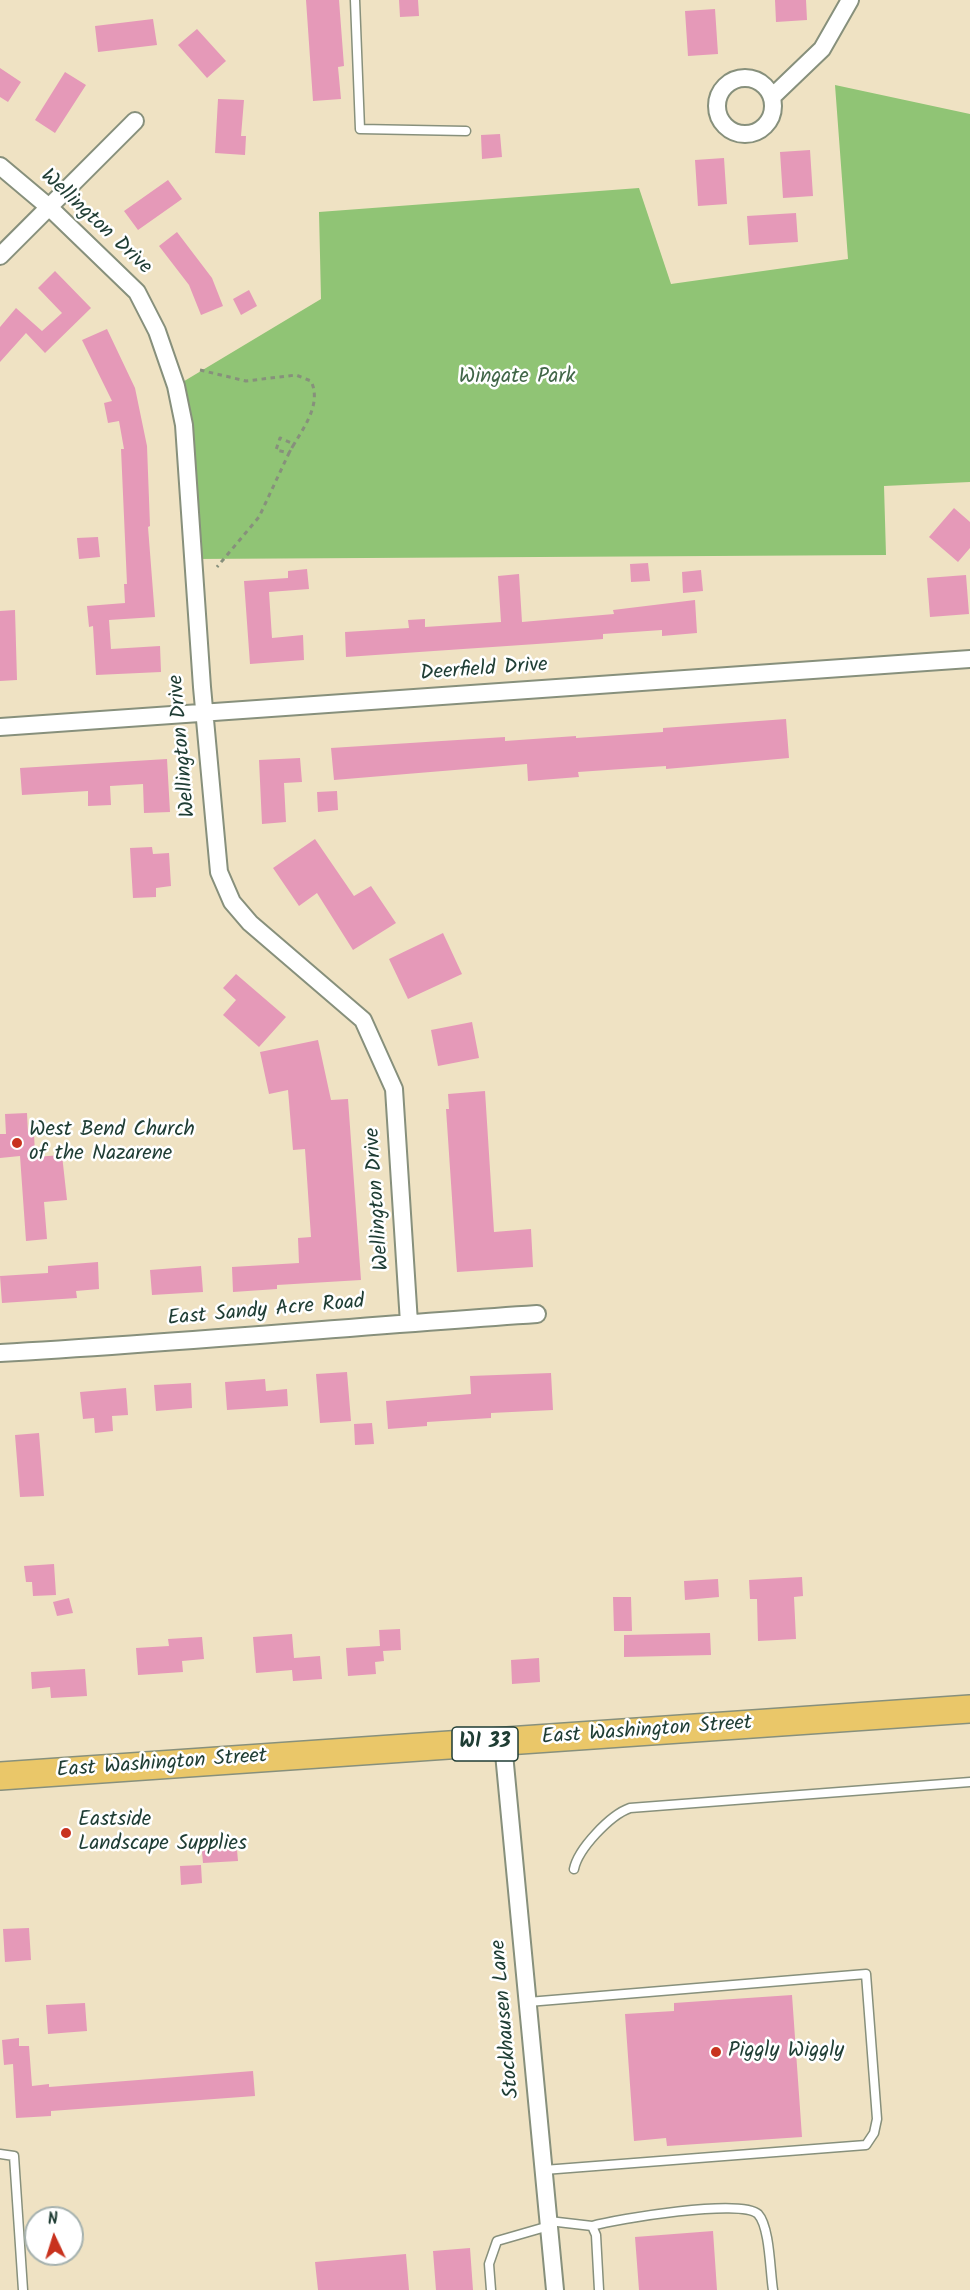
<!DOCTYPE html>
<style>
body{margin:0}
#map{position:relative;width:970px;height:2290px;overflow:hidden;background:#efe2c3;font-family:Kalam,sans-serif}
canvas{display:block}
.north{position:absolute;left:24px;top:2206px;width:60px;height:60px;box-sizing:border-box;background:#fff;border:2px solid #a5b1ae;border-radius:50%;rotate:356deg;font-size:16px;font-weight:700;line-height:24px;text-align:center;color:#1f3d34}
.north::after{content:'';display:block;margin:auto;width:21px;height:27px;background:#c8321e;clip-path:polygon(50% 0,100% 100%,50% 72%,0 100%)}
</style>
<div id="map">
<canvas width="970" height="2290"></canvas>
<div class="north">N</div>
</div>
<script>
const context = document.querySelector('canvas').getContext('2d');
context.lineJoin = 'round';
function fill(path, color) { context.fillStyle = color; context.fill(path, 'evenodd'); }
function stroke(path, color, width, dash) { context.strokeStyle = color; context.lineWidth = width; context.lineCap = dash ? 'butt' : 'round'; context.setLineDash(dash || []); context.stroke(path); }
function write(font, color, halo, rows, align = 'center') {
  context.font = font + ' Kalam,sans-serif'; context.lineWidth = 5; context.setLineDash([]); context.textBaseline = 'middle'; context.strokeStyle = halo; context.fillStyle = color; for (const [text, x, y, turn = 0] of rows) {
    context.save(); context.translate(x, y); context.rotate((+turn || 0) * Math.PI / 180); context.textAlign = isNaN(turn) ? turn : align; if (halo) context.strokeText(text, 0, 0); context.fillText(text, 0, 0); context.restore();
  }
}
fill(new Path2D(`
 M835 85 970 114V482L884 486 886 555 193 559 176 386 321 299 319 212 639 188 671 284 848 259Z`), '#90c475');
fill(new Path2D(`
 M306 0H339L344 66 338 67 341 99 313 101Z
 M399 0H418L419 16 400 17Z
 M775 0H806L807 20 776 22Z
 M715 9 718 54 688 56 685 11Z
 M153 19 157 45 98 52 95 26Z
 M197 29 226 61 207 78 178 45Z
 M0 68 21 82 8 102 0 97Z
 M65 72 86 85 55 133 35 120Z
 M218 99 244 100 241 136H246L245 155 215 153Z
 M500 134 502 157 482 159 481 135Z
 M810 150 813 196 783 198 780 152Z
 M724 158 727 204 698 206 695 160Z
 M168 180 182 199 138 230 124 211Z
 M796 213 798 242 749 245 747 216Z
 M177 232 212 278 223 306 201 315 189 285 159 246Z
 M55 271 91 308 45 353 26 333 0 362V327L16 308 42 331 62 313 38 288Z
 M249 290 257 306 241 315 233 299Z
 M107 329 135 388 147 446 150 526 148 527 155 617 109 620 111 649 160 646 161 672 96 675 93 626 89 627 87 606 125 603 124 584H127L121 449H124L119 421 108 423 104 403 112 401 82 340Z
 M954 508 970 522V548L958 562 929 537Z
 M98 537 100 557 79 559 77 538Z
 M648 563 650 581 631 582 630 564Z
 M307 569 309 589 269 592 272 638 303 635 304 660 250 664 244 581 288 578V571Z
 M701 570 703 591 683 593 682 572Z
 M519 574 522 622 614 614 613 610 695 600 697 633 662 636V630L603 634V639L551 643 346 657 345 632 409 628 408 620 425 619V627L501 622 498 576Z
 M966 575 969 614 930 617 927 578Z
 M15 610 17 680 0 681V611Z
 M786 719 789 758 666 769V766L578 772 579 777 528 781 527 764 334 780 331 748 505 737V741L576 736V738L663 732V728Z
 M300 758 302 782 284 783 286 822 262 824 259 760Z
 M167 759 170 812 144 813 143 784 110 786 111 805 88 806V791L22 795 20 768Z
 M337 791 338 810 318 812 317 792Z
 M315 839 354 896 371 886 396 923 353 950 317 893 299 906 273 868Z
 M152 847 153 854 169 853 171 886 156 888V897L133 898 130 848Z
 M443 933 462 974 408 999 389 959Z
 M236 974 286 1017 259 1047 223 1015 236 1000 223 988Z
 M472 1022 479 1058 438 1066 431 1030Z
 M318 1040 331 1100 348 1099 361 1280 277 1285V1289L233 1292 232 1267 299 1263 298 1238 311 1237 305 1149 293 1150 288 1090 269 1094 260 1052Z
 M485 1091 494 1232 531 1229 533 1267 457 1272 446 1109H449L448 1094Z
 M27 1113 28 1133 34 1132 35 1157 62 1155 67 1200 44 1202 47 1239 26 1241 20 1156 0 1158V1134H6L5 1114Z
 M98 1262 99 1289 76 1291 77 1298 2 1303 0 1276 48 1273V1266Z
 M201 1266 203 1292 152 1295 150 1270Z
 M347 1372 351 1421 320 1423 316 1374Z
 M551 1373 553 1410 491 1413V1418L427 1422V1426L388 1429 386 1401 471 1394 470 1376Z
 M265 1379 266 1391 287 1389 288 1406 227 1410 225 1382Z
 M191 1383 192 1408 156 1411 154 1385Z
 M126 1388 128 1415 112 1416 113 1431 95 1433 94 1418 83 1419 80 1392Z
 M372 1423 374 1444 355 1445 354 1424Z
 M39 1433 44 1496 20 1497 15 1435Z
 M54 1564 56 1595 33 1596 32 1582H26L24 1566Z
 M802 1577 803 1596 794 1597 796 1639 758 1641 757 1599H750L749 1580Z
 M718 1579 719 1597 685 1600 684 1581Z
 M613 1597H631L632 1631H614Z
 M69 1598 73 1613 57 1616 53 1602Z
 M400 1629 401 1650 383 1651 384 1661 375 1662 376 1674 348 1676 346 1648 380 1646 379 1630Z
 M710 1633 711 1655 624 1657V1635Z
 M292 1634 294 1658 320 1656 322 1679 293 1681 292 1670 256 1673 253 1637Z
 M202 1637 204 1659 182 1661 183 1672 138 1675 136 1648 169 1646 168 1639Z
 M539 1658 540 1682 512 1684 511 1660Z
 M85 1669 87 1696 51 1698 50 1687 32 1689 31 1672Z
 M236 1839 238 1861 203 1863 201 1841Z
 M201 1865 202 1883 181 1885 180 1866Z
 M29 1928 31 1960 5 1962 3 1929Z
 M792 1995 802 2137 667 2146 666 2138 634 2141 625 2014 674 2011V2003Z
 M85 2003 87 2031 48 2034 46 2005Z
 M19 2038V2046H29L32 2086 49 2084V2087L253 2071 255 2096 51 2111V2116L16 2118 13 2064 4 2065 2 2040Z
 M713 2231 717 2290H639L635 2237Z
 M470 2248 473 2290H436L433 2251Z
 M406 2254 409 2290H318L315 2262Z`), '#e599b8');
const lane = new Path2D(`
 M355 0 360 129 466 131
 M574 1869C578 1849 610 1815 630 1808L970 1782
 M528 2002 866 1974 877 2119 874 2133 866 2145 544 2170
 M0 2154 14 2156 23 2290
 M549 2221 592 2226 596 2235 599 2290
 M592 2226C617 2219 742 2198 758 2214 770 2227 770 2272 773 2290
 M491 2290 489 2264 497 2241 549 2226`);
const street = new Path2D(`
 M717 106a28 28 0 1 1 56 0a28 28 0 1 1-56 0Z
 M773 96 822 49 850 0
 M0 166 50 208 137 292 157 331 176 386 184 425 202 687 219 872 232 902 250 923 363 1020 394 1089 409 1323
 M0 256 135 121
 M0 727 970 659
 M0 1353C179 1343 358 1326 537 1314
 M503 1743 555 2290`);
const primary = new Path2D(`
 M0 1776 970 1709`);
stroke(lane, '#87907c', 11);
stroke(street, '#87907c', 20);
stroke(primary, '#87907c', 30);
stroke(new Path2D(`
 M200 370 246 381 296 375 311 381C323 406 300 432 289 453L294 444 280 438 276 450 289 453 259 517 217 567`), '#87907c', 3, [4.5, 4.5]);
stroke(lane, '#fff', 8);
stroke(street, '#fff', 16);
stroke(primary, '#eac769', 27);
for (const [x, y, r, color] of [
 [17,1143,6,"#c8321e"],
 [66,1833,6,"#c8321e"],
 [716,2052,6,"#c8321e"]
]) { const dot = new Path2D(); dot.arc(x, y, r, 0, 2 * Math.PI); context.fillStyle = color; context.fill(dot); stroke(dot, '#fff', 2); }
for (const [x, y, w] of [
 [485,1744,66]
]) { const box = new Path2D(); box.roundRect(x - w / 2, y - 17, w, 34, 4.5); context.fillStyle = '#fff'; context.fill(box); stroke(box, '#1f3d34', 1.5); }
write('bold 20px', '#1f3d34', null, [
 ["WI 33",485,1744]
]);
write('21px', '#1f3d34', '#fff', [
 ["Wellington Drive",95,223,43],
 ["Deerfield Drive",484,671,-4],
 ["Wellington Drive",184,746,-95],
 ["Wellington Drive",379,1199,-94],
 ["East Sandy Acre Road",266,1312,-5],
 ["East Washington Street",647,1732,-4],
 ["East Washington Street",162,1765,-4],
 ["Stockhausen Lane",507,2019,-95]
]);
write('21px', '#416648', '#fff', [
 ["Wingate Park",517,378]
]);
write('21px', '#1f3d34', '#fff', [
 ["West Bend Church",29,1131],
 ["of the Nazarene",29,1155],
 ["Eastside",78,1821],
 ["Landscape Supplies",78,1845],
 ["Piggly Wiggly",728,2052]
], 'left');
</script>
